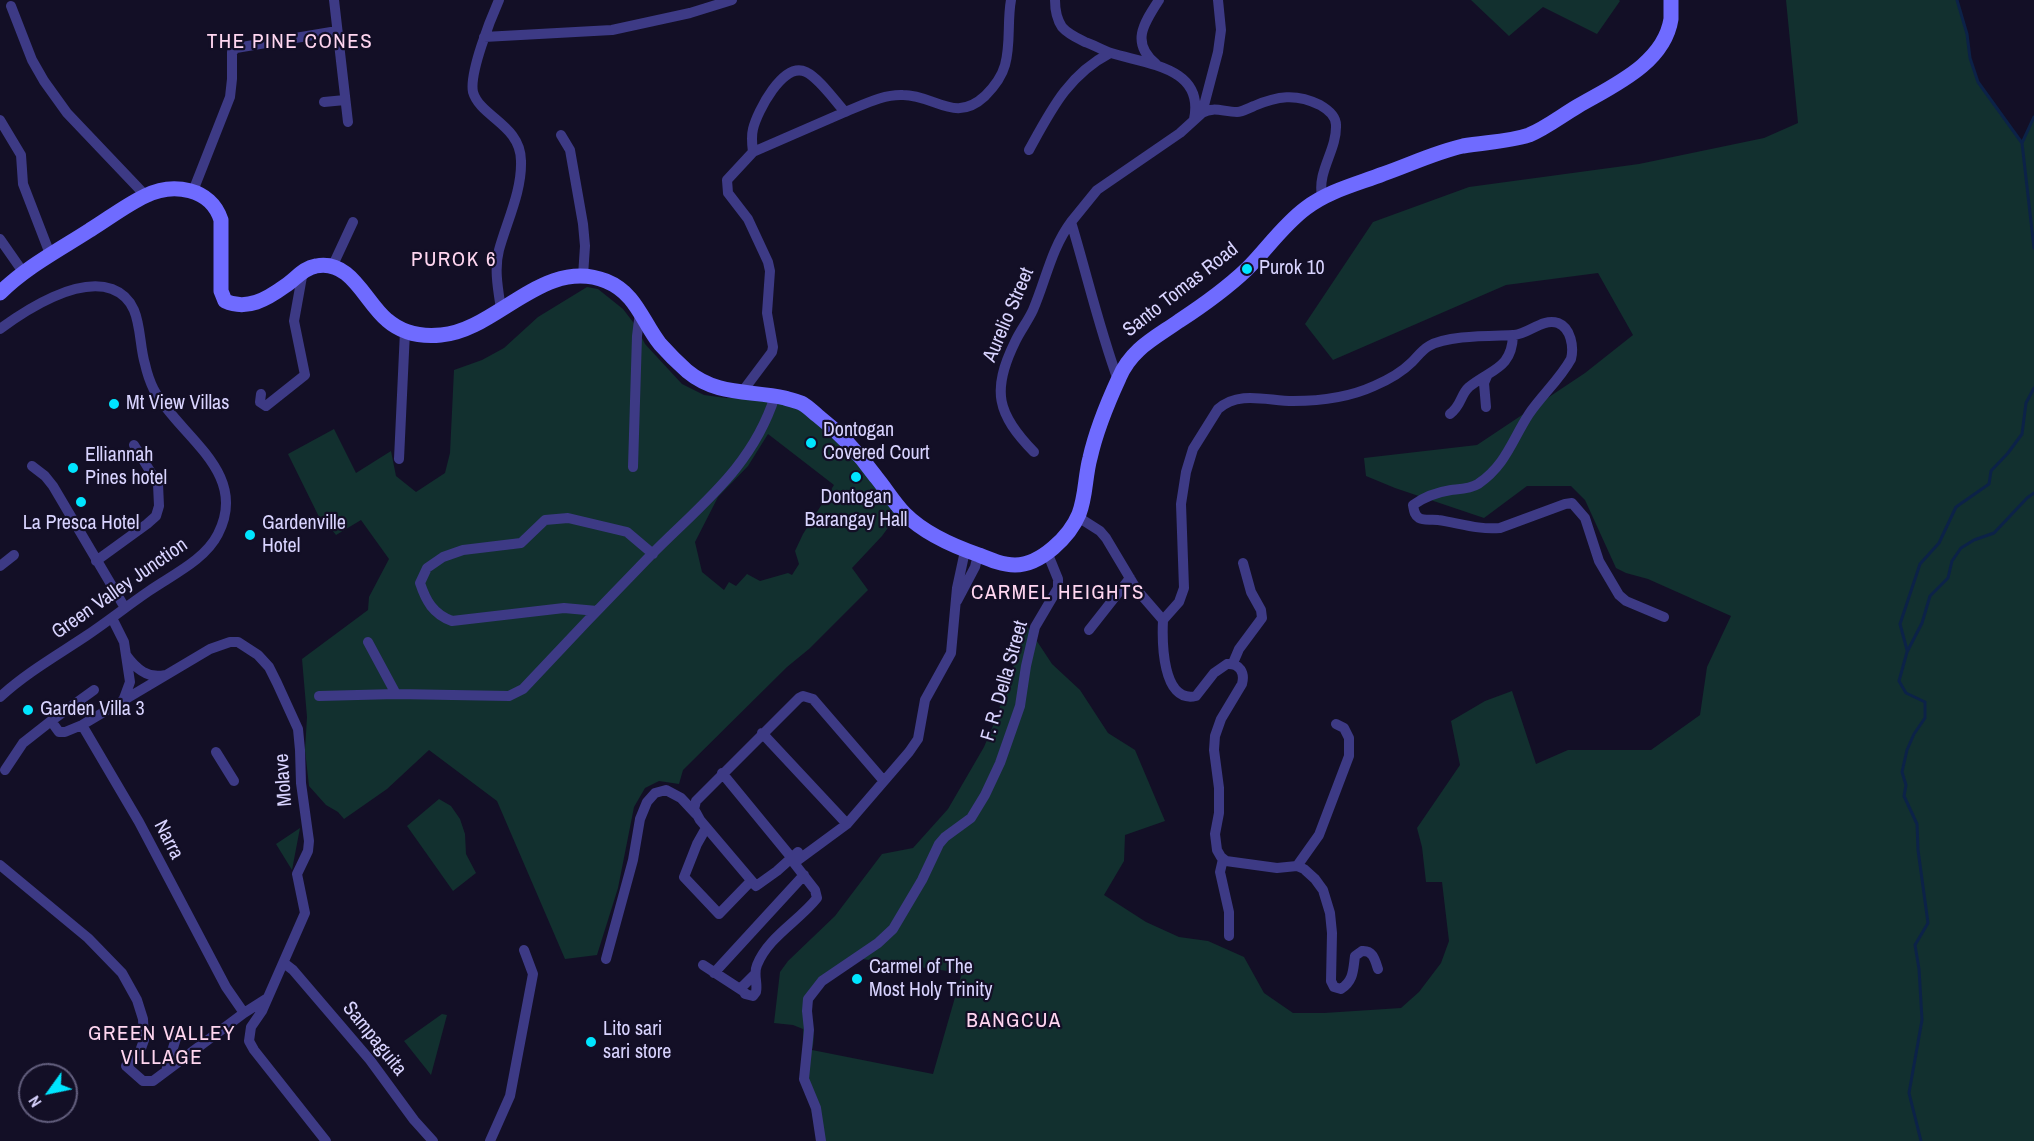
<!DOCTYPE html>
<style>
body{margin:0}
#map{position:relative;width:2034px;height:1141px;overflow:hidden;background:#130f26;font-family:"Archivo Narrow",sans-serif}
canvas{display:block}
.north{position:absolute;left:18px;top:1063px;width:60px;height:60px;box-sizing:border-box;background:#130f26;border:2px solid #625e7d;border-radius:50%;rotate:237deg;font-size:16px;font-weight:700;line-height:24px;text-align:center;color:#d9d4ff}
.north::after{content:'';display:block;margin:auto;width:21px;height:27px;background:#00e5ff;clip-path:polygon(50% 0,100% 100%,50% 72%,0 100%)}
</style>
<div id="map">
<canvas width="2034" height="1141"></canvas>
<div class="north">N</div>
</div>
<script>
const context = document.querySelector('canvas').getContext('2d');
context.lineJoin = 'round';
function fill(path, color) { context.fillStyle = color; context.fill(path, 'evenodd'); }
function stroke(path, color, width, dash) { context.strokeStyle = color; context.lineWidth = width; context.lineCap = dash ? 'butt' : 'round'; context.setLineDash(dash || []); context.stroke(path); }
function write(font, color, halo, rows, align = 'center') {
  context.font = font + ' "Archivo Narrow",sans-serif'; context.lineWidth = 4.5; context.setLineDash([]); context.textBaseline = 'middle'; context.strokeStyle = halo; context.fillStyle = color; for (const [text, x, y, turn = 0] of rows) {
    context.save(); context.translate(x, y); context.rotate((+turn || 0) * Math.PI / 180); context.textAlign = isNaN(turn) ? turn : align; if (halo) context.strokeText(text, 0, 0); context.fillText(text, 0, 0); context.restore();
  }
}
fill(new Path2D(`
 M1471 0H1619L1620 1 1597 34 1543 7 1509 36Z
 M1786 0H1957L1967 34 1970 58 1978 82 2022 143 2034 117V1141H817L803 1065V1029L793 1025 774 1023 780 972 788 961 835 916 882 854 913 848 948 809 984 747 995 721 1027 626 1052 664 1080 690 1108 733 1135 750 1165 821 1125 835 1124 861 1104 895 1146 922 1179 937 1208 941 1244 957 1264 993 1293 1013H1324L1401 1008 1419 992 1441 963 1449 941 1442 882H1426L1422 847 1417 828 1460 765 1451 721 1485 701 1512 691 1536 764 1568 750H1651L1700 715 1707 667 1731 616 1648 579 1626 573 1616 568 1585 500 1571 486H1527L1484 518 1395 488 1366 476 1364 458 1477 445 1585 373 1633 335 1598 273 1506 285 1333 360 1305 324 1373 222 1469 187 1639 164 1764 138 1798 123ZM862 959 962 973 933 1074 812 1050C816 1036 812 1025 811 1012 811 985 843 972 862 959Z
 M587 287 598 289 623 309 636 326 645 344 682 384 704 395 726 398 757 397 796 407 832 433 898 514 882 536 852 568 868 590 809 649 787 667 683 770 679 784 659 781 645 788 634 807 618 888 597 955 565 959 497 801 429 750 387 789 344 819 338 812 326 805 309 786 305 750 307 717 302 659 368 610 369 597 389 559 361 520 336 535 329 526 321 521 288 454 334 429 356 473 391 451 396 476 416 492 445 473 450 453 454 370 482 360 504 348 538 317ZM768 434 834 485 803 534 795 551 799 564 792 575 788 573 760 581 747 574 736 586 729 582 724 590 702 572 695 542 718 497 748 466Z
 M439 799 451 806 460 819 465 834 466 854 476 873 453 891 407 826Z
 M300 828 292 870 276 844Z
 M442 1014 447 1015 431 1075 404 1041Z`), '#12302f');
stroke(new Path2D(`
 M1957 0 1967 34 1970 58 1978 82 2022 143
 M2034 117 2022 143 2034 248
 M1907 650 1900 624 1920 564 1939 543 1956 507 1989 484 1991 471 2008 453 2022 434 2026 403 2034 388
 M1921 1141 1909 1093 1922 1020 1919 969 1915 945 1928 923 1918 850 1917 824 1904 796 1906 785 1902 772 1907 750 1914 734 1925 718V702L1906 693 1899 681 1907 652 1922 623 1930 596 1948 578 1952 561 1961 548 1974 540 1994 533 2027 498 2034 493`), '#0c2248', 3);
stroke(new Path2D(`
 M334 0 348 122
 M499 0C491 18 469 73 473 92 480 117 521 125 521 161 522 191 507 221 499 250 494 269 498 289 501 309
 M1055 0C1055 10 1056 18 1062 27 1068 34 1077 38 1085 42 1094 45 1102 50 1111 53 1146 64 1205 67 1194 119
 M11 6 32 60 44 81 67 113 145 195
 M484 37 612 30 690 13 732 0
 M1156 64C1130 43 1144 23 1159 0
 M324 102 345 100
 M1202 113C1214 106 1223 112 1237 112 1242 112 1249 108 1254 106 1277 96 1296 93 1320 105 1327 109 1336 115 1336 125 1337 150 1317 171 1322 196
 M0 120 21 155 23 184 50 254
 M561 135 570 150 583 224 585 246 583 276
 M1029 150C1051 110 1068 75 1110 53
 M753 152C752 144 751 137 753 129 757 112 783 61 806 72 819 78 835 101 845 112 863 105 883 94 903 95 935 95 955 124 985 96 994 87 1002 76 1005 65 1011 44 1007 21 1011 0
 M193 191 230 97 232 79V52L236 48 337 31
 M0 239 23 272
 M333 265 353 222
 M0 329C27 309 77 277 112 289 144 301 137 338 145 364 147 373 150 382 154 390 179 436 250 472 218 534 205 560 172 575 149 591 127 606 107 622 86 636 56 656 26 673 0 697
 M1118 380C1099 328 1087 275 1071 222L1097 190 1180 133 1202 113 1218 52 1221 30 1218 0
 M742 392 772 352 773 347 767 313 770 271 768 262 748 219 728 193 727 180 753 152 845 112
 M261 394 260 402 266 406 305 375 294 321 303 271
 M1486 407 1484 383 1487 376
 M1450 414C1462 405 1460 395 1469 387 1491 369 1512 369 1513 335
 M1034 452C997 414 991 391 1015 342 1020 331 1028 321 1033 310 1046 280 1051 249 1071 222
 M399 459 405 331
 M32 466 45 476 53 486 125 608
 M633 467 637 336 640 312
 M1078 517 1100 531 1106 538 1137 590 1163 620C1162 641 1162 704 1196 696L1214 673 1227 664C1240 663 1245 673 1242 684L1221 719 1215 736 1214 750 1219 788V813L1215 834 1217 850 1221 857 1226 861 1277 868 1297 866 1304 869 1315 879 1323 890 1330 913 1332 933 1331 981 1334 987 1341 989C1354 980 1353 970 1355 956L1362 951C1373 950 1375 960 1378 969
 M96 561 147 524 156 516 159 506 158 484 134 445
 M0 566 14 555
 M957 601 975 567 978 555
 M597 611 564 608 452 621C433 614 426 601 420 583L427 568 443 557 463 550 521 543 545 520 568 518 627 532 653 554
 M112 618 124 642 130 682 123 701
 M1163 620 1179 602 1184 588 1181 504 1186 472 1193 449 1218 409C1239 390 1268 401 1293 401 1319 401 1350 397 1374 386 1388 380 1401 373 1412 362 1417 357 1422 350 1429 346 1447 335 1492 336 1514 335 1529 334 1542 318 1558 323 1571 328 1574 347 1571 359 1560 379 1542 395 1529 414 1512 440 1506 465 1478 484 1470 489 1460 489 1451 490 1438 492 1424 497 1413 505 1414 510 1414 515 1419 518 1424 521 1432 519 1438 520 1459 523 1478 530 1500 528L1565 504 1572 503 1585 518 1599 561 1619 595 1626 601 1664 617
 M1089 630 1130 578
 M368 642 396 694
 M126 655C136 669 148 679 165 675
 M1233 663 1239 649 1262 618 1261 610 1251 592 1243 563
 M94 690 51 721 59 732H65L82 725 210 649 230 642H238L258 655 269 667 277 683 298 729 300 750 301 783 309 841 308 851 297 874 305 913 262 1011 251 1027 249 1041 254 1050 326 1141
 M319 696 396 694 509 696 523 689C565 644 607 600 650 556 700 505 752 468 775 396
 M82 725 139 822 226 987 244 1013
 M762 733 847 824
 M216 752 234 781
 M5 770 23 743 51 721
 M722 773 791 857
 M706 828 697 844 684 877 719 914 751 881
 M798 852 777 871 756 886 700 820 694 809 696 801 799 698 803 696 813 699 883 780
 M1223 859 1220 872 1229 912V936
 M0 865 88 938 122 973 137 1000 143 1019 144 1040 139 1054 126 1066 143 1081H153L244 1013 266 999
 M1297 866 1319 835 1349 756V738L1344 728 1336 724
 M606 959 633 860 640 819 647 802 655 793 666 790 681 798 696 814
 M284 963 293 970 370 1060 414 1120 433 1141
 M703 965 743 991
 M714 973 804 875
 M754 975 742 987 745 994 753 996 756 992C758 983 753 974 757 965 768 937 799 921 817 898L815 890 794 863 847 824 909 752 918 739 925 700 951 653 957 588 965 551
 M166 1071 177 1035
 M490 1141 510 1096 533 974 524 950
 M821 1141 816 1108 804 1079 809 1030 807 1011 808 999 822 981 878 943 893 929 922 880 939 844 945 837 971 818 985 795 1000 763 1020 706 1026 666 1035 627 1058 588V579L1047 552`), '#3d3a85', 10);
stroke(new Path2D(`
 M0 293C26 267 59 250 90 230 108 219 126 205 145 196 173 182 211 188 221 220V291L225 301C247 311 267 299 285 286 296 279 303 268 316 266 351 259 365 302 387 320 402 333 421 337 441 335 496 331 544 256 606 281 636 293 642 321 660 344 668 353 678 363 687 371 717 396 749 390 785 398 790 400 798 401 803 404 808 407 813 412 818 416 840 433 860 455 876 477 886 489 894 503 905 514 925 534 953 546 979 555 991 560 1003 565 1015 565 1041 565 1070 536 1079 514 1086 496 1085 476 1090 458 1096 431 1107 404 1119 378 1131 349 1155 338 1179 321 1202 306 1227 288 1247 269 1267 249 1283 225 1306 208 1328 191 1357 184 1383 174 1409 165 1436 152 1463 146 1485 142 1508 142 1529 135 1546 128 1561 116 1578 106 1612 86 1664 64 1671 19 1671 18 1671 1 1671 0`), '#6f6bff', 15);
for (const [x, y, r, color] of [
 [1247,269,6,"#00e5ff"],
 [114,404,6,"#00e5ff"],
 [811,443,6,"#00e5ff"],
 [73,468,6,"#00e5ff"],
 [856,477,6,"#00e5ff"],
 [81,502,6,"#00e5ff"],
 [250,535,6,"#00e5ff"],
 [28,710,6,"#00e5ff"],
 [857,979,6,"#00e5ff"],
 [591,1042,6,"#00e5ff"]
]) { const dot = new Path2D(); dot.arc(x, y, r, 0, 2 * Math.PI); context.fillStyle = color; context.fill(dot); stroke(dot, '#130f26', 2); }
write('20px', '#d9d4ff', '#130f26', [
 ["Purok 10",1259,269],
 ["Mt View Villas",126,404],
 ["Dontogan",823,431],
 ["Covered Court",823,454],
 ["Elliannah",85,456],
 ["Pines hotel",85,479],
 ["Dontogan",856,498,"center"],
 ["Barangay Hall",856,521,"center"],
 ["La Presca Hotel",81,524,"center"],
 ["Gardenville",262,524],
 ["Hotel",262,547],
 ["Garden Villa 3",40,710],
 ["Carmel of The",869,968],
 ["Most Holy Trinity",869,991],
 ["Lito sari",603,1030],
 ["sari store",603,1053]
], 'left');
write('20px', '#d9d4ff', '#130f26', [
 ["Santo Tomas Road",1181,290,-38],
 ["Aurelio Street",1009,315,-67],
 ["Green Valley Junction",120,589,-35],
 ["F. R. Della Street",1005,681,-74],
 ["Molave",284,780,-94],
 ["Narra",168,840,63],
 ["Sampaguita",374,1039,51]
]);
context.letterSpacing = '1.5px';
write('21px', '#ffd6f0', '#130f26', [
 ["THE PINE CONES",290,42],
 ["PUROK 6",454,260],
 ["CARMEL HEIGHTS",1058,593],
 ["BANGCUA",1014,1021],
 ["GREEN VALLEY",162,1034],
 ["VILLAGE",162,1058]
]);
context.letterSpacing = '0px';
</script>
